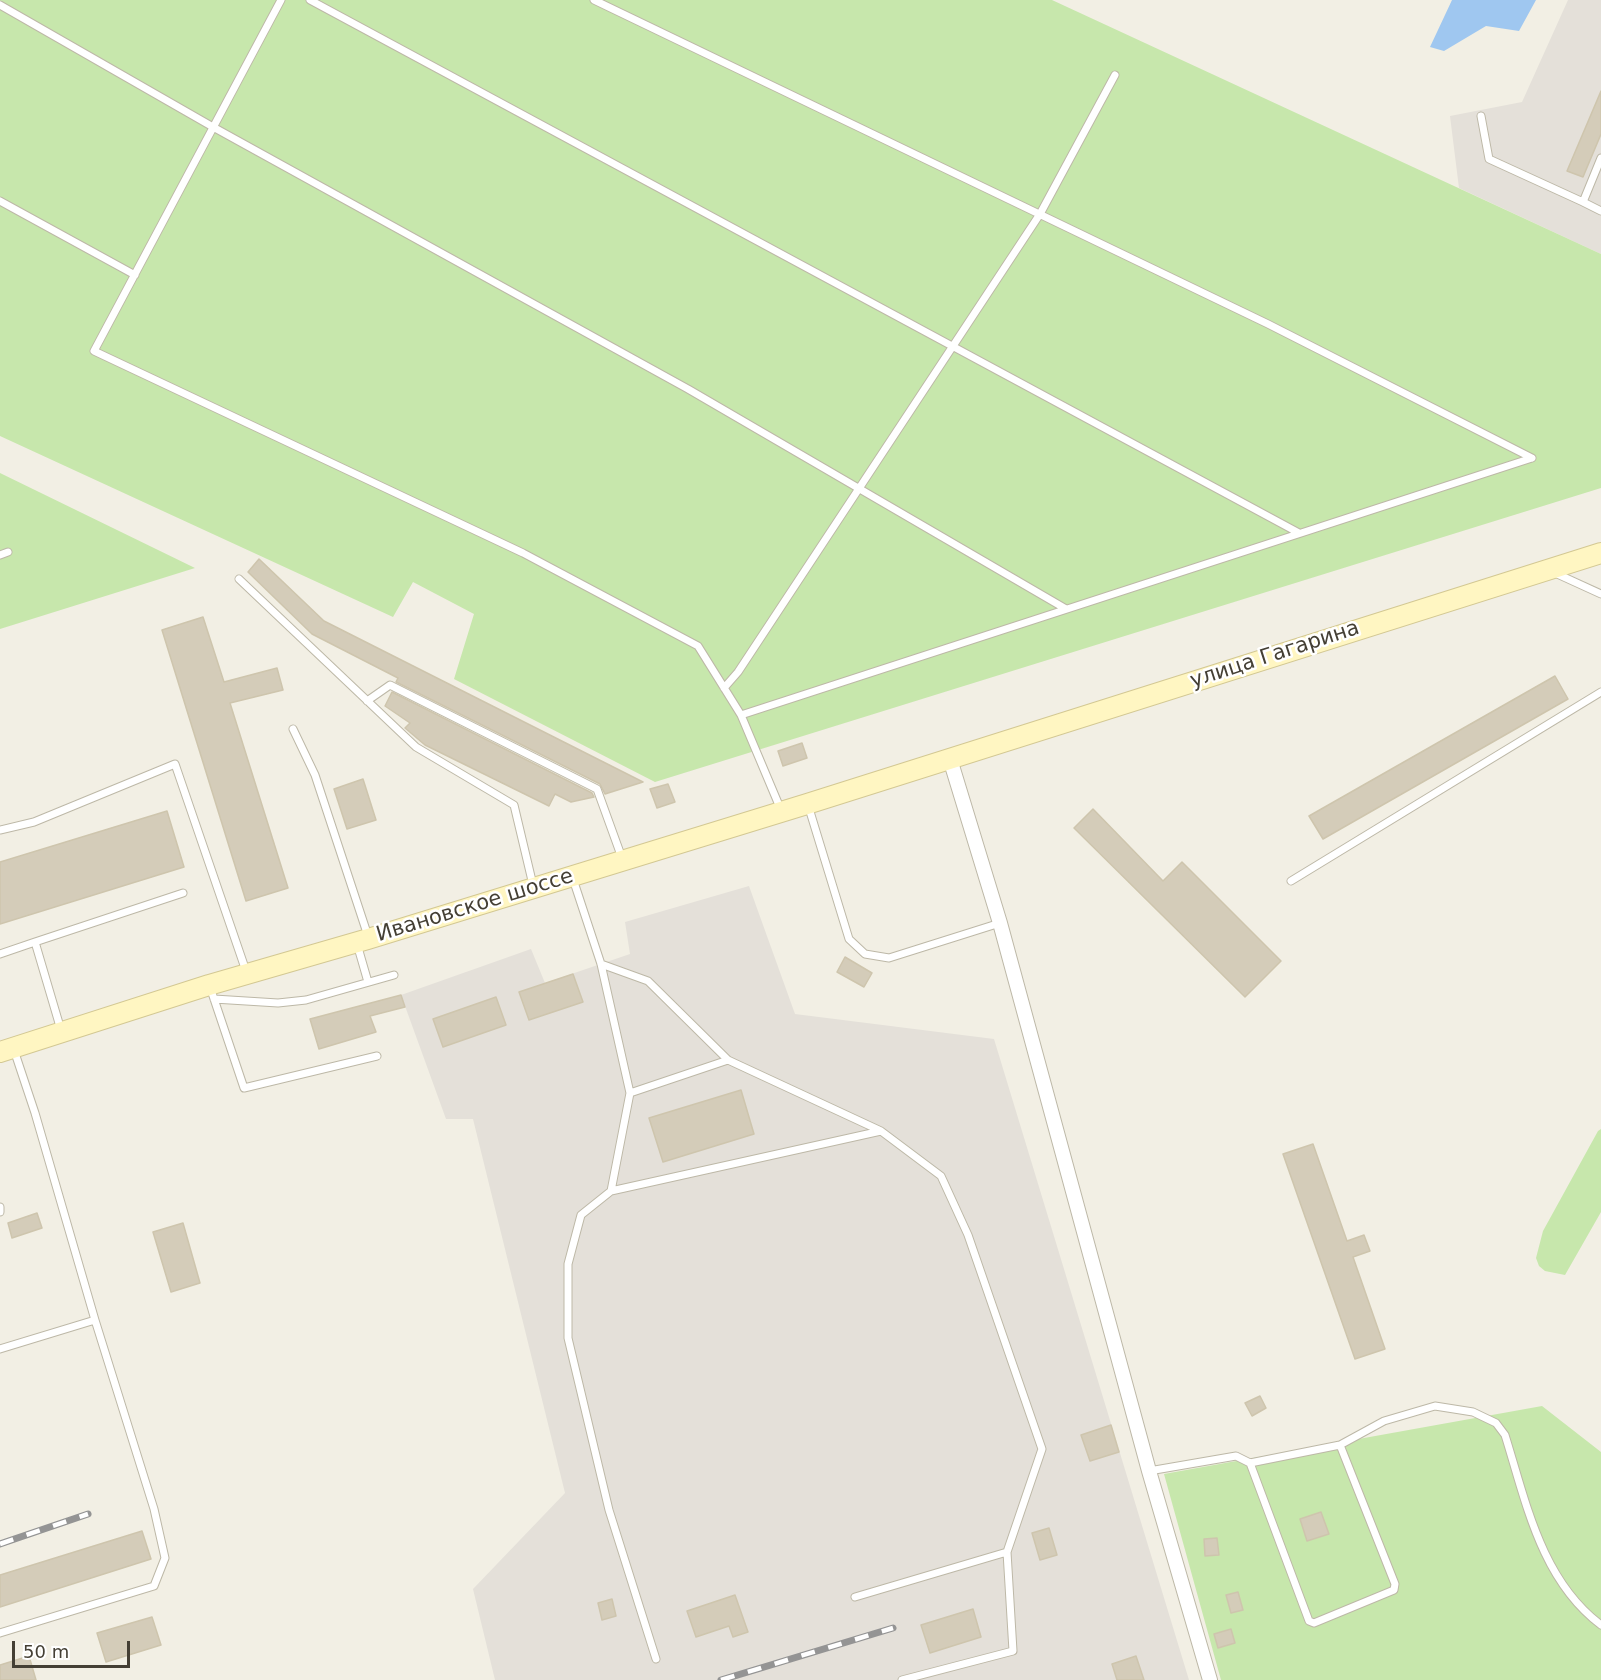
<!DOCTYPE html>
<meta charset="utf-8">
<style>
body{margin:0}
#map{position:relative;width:1601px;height:1680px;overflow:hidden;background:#f2efe4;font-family:"DejaVu Sans",sans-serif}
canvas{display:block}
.scale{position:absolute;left:12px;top:1641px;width:118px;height:27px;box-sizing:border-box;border:3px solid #443f34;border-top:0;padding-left:8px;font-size:18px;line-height:21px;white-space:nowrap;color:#443f34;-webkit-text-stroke:4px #fff;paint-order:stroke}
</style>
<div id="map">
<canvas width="1601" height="1680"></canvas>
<div class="scale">50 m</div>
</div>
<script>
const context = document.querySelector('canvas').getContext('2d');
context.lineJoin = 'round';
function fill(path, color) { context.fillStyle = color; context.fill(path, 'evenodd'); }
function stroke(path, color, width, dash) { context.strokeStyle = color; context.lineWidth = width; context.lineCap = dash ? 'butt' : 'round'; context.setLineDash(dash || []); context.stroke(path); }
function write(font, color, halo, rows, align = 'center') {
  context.font = font + ' "DejaVu Sans",sans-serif'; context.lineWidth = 5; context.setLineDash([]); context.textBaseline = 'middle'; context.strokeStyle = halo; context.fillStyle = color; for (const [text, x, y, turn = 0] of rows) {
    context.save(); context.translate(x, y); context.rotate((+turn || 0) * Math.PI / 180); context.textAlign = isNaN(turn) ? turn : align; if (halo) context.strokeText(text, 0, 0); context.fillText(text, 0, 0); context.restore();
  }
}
fill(new Path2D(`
 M1568 0H1601V254L1459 188 1450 116 1522 102Z
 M749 886 795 1014 994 1039 1189 1680H495L473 1589 565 1493 473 1119H446L401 995 531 949 545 983 630 954 625 922Z`), '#e4e0d9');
fill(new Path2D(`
 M0 0H1052L1601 254V488L655 782 454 679 474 614 413 582 393 617 0 436Z
 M0 473 195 568 0 629Z
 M1601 1129V1212L1565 1275 1545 1271 1539 1266 1536 1258 1543 1231 1598 1131Z
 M1542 1406 1601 1452V1680H1221L1164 1474Z`), '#c7e7ac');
fill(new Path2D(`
 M1452 0H1536L1519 31 1486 26 1444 51 1430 47Z`), '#9fc7f0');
const building = new Path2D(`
 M1601 91V134L1583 177 1567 171Z
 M259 559 324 621 643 782 605 794 600 784 396 682 398 678 312 634 248 572Z
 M203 617 224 682 277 668 283 690 230 703 288 888 246 901 162 630Z
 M1555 676 1568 699 1323 839 1309 816Z
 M392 692 592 793 594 797 571 802 555 794 549 806 425 745 405 728 410 723 385 706Z
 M802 743 807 758 783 766 778 751Z
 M363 779 376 820 347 829 334 789Z
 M668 784 675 802 657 808 650 789Z
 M1093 809 1163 881 1182 862 1281 961 1245 997 1074 828Z
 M167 811 184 867 0 924V862Z
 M845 957 872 973 864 987 837 972Z
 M573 974 583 1002 529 1020 519 992Z
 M401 995 405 1007 370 1016 376 1032 319 1049 310 1019Z
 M496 997 506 1025 443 1047 433 1019Z
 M741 1090 754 1134 663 1162 649 1118Z
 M1313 1144 1347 1241 1364 1235 1370 1251 1353 1257 1385 1349 1355 1359 1283 1154Z
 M37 1213 42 1228 12 1238 8 1223Z
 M183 1223 200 1283 171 1292 153 1232Z
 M1260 1396 1266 1408 1252 1416 1245 1403Z
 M1111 1425 1119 1452 1090 1461 1081 1435Z
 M1321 1512 1329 1534 1307 1541 1300 1519Z
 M1049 1528 1057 1555 1040 1560 1032 1533Z
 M142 1531 151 1559 0 1607V1575Z
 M1217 1538 1219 1555 1205 1556 1204 1539Z
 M1238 1592 1243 1610 1231 1613 1226 1595Z
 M735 1595 748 1632 733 1637 729 1626 696 1637 687 1611Z
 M612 1599 616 1616 602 1620 598 1603Z
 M973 1609 981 1637 930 1653 921 1625Z
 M152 1617 161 1645 106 1662 97 1633Z
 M1231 1629 1235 1643 1218 1648 1214 1634Z
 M29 1656 36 1680H0V1665Z
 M1136 1656 1144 1680H1117L1112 1664Z`);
fill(building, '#d4ccb9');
stroke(building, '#cec5ad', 1.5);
const lane = new Path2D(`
 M281 0 94 351 523 553 698 646 741 715 781 810
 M310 0 1299 533
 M594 0 1268 324 1532 458
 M0 5 213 127 688 389 1066 609
 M1481 116 1489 159 1583 202
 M1601 158 1583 202 1601 211
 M0 201 135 275
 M0 555 8 552
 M1555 573 1601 594
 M239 579 416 747 514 805 533 885
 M724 688 738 672 1040 214 1115 75
 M367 701 390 685 597 789 622 858
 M741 715 1532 458
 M293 729 315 775 368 936
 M808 805 849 939 865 954 889 958 1000 923
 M0 830 34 822 175 764 246 971
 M573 879 601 964 630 1093 611 1191 881 1131 728 1060 630 1093
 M1291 881 1601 692
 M35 942 183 893
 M357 944 368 982
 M0 954 35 942 61 1030
 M601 964 648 981 728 1060
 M210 987 244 1088 377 1056
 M214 999 278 1003 306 1000 394 975
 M611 1191 581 1215 568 1264V1338L609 1510 656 1659
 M0 1207V1212
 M0 1349 95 1320
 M1250 1463 1309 1621 1314 1623 1394 1590 1395 1584 1340 1445
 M1149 1471 1236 1456 1250 1463 1340 1445 1384 1421 1435 1406 1473 1412 1496 1423 1505 1435C1526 1502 1541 1580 1601 1625
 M855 1597 1007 1552 1042 1449 968 1235 941 1176 881 1131
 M0 1633 154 1586 165 1558 154 1509 95 1320 35 1113 14 1050
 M902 1680 1013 1651 1007 1552`);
const street = new Path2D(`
 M950 759 1000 923 1149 1471 1210 1680`);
const secondary = new Path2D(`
 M0 1052 209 985 368 939 807 804 1601 553`);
stroke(lane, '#bdb8a7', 9);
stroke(street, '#bdb8a7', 16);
stroke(secondary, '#d3c893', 22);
stroke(lane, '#fff', 7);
stroke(street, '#fff', 14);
stroke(secondary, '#fff6c2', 20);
const rail = new Path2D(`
 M0 1544 88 1514
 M721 1680 893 1628`);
stroke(rail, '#949494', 7);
stroke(rail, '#fff', 4.5, [14]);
write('21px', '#443f34', '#fff', [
 ["улица Гагарина",1275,655,-18],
 ["Ивановское шоссе",475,906,-17]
]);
</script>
